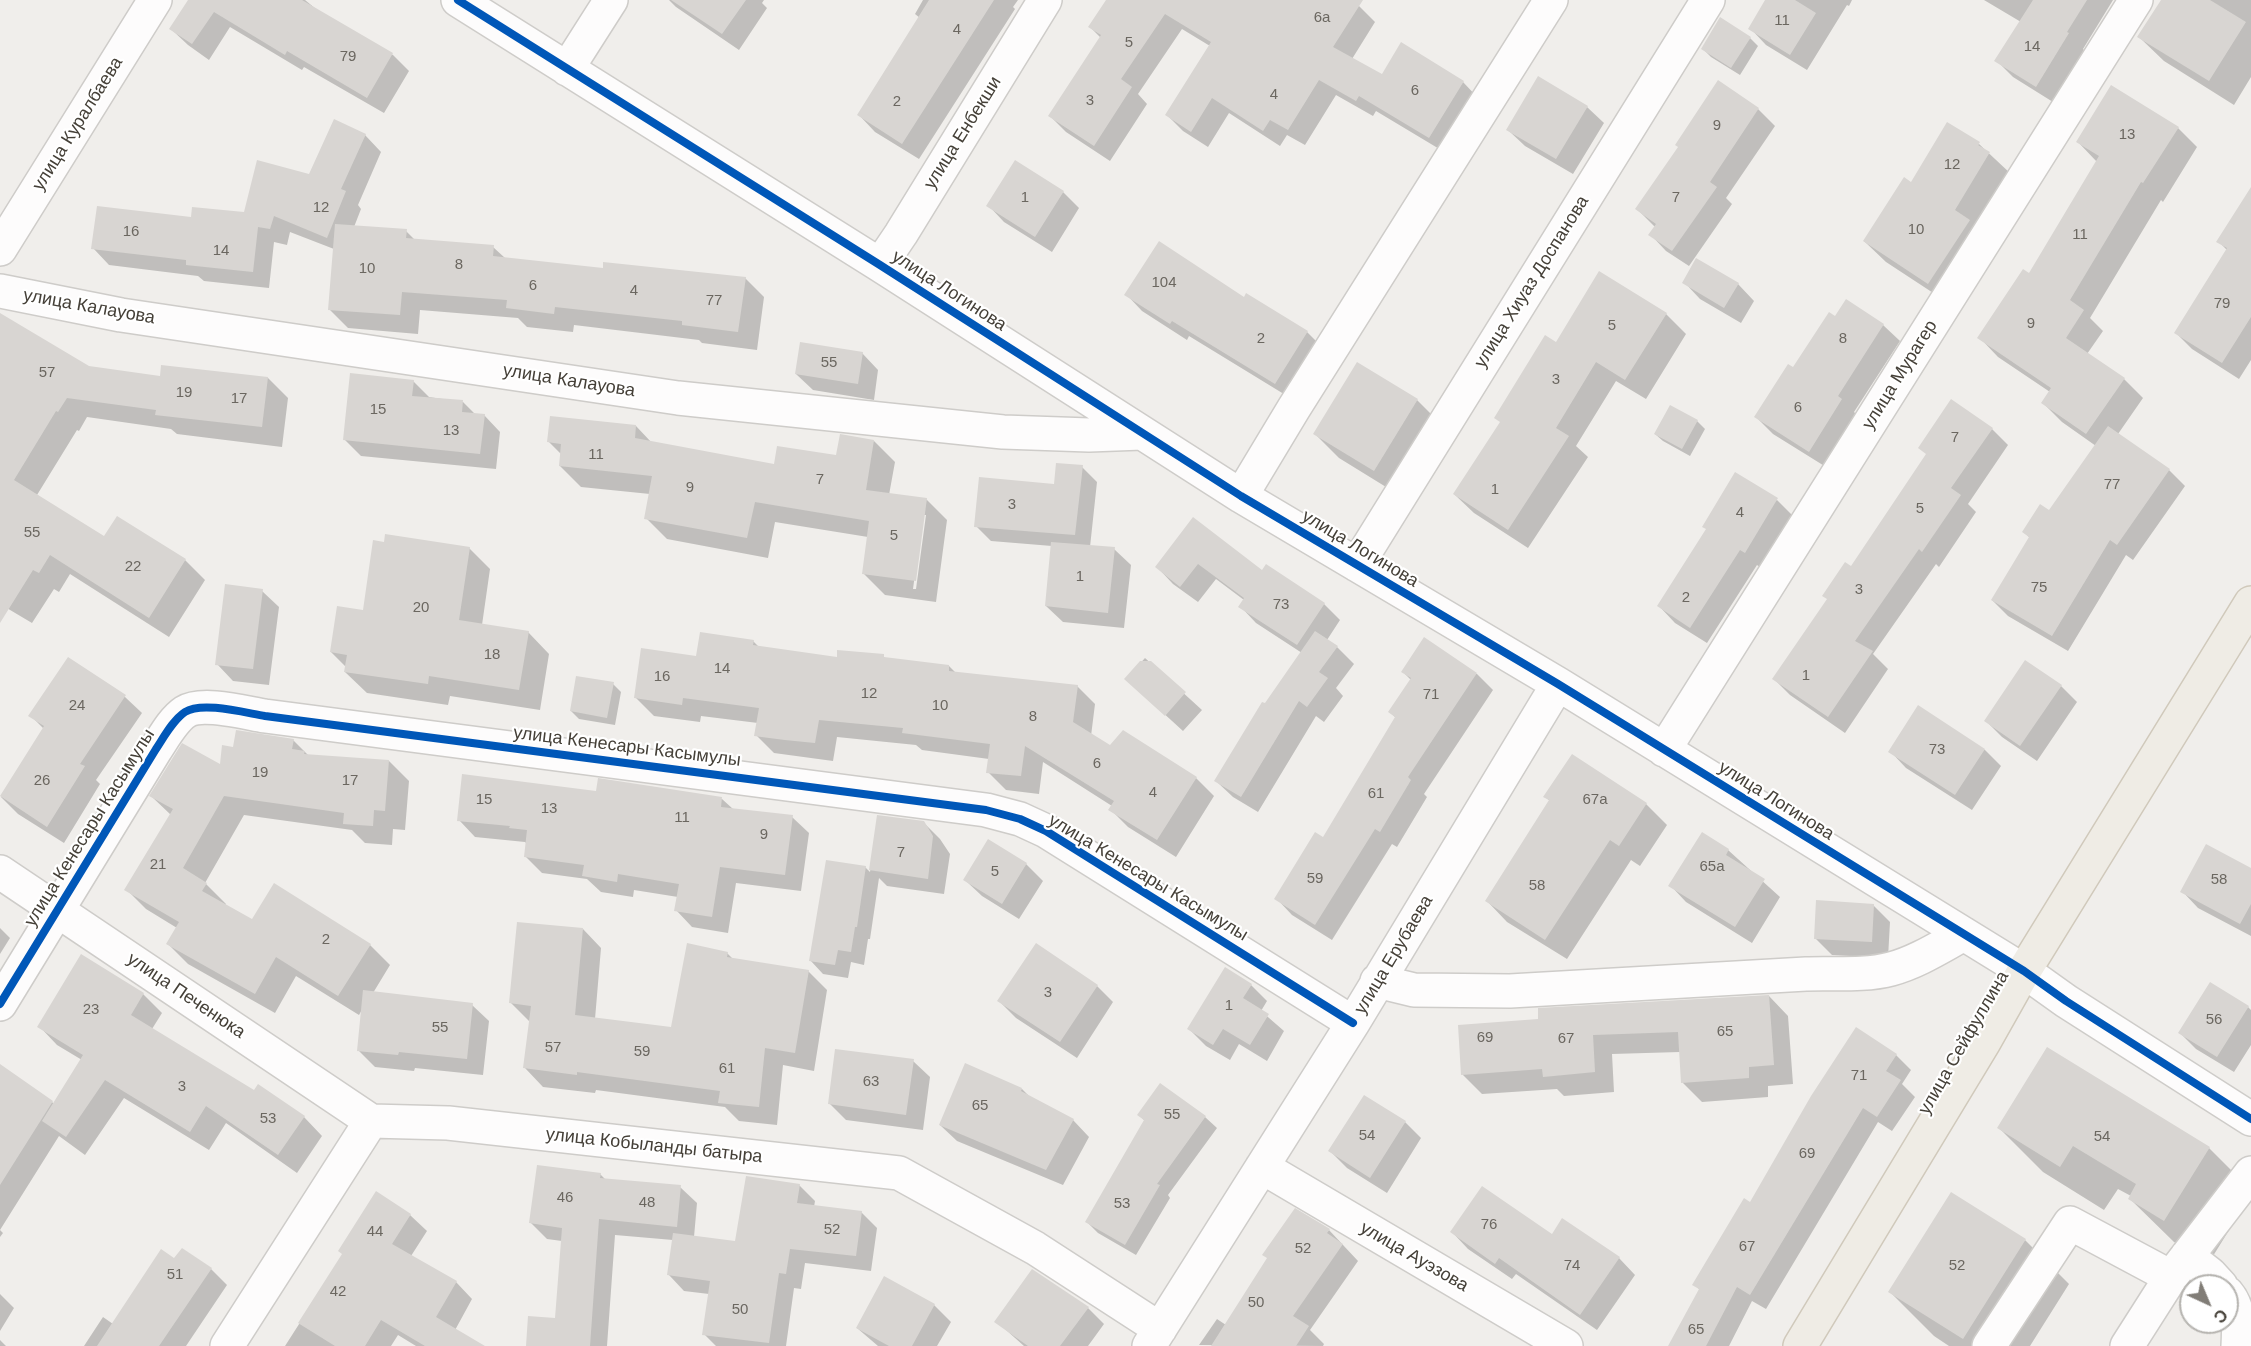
<!DOCTYPE html>
<meta charset="utf-8">
<style>
body{margin:0}
#map{position:relative;width:2251px;height:1346px;overflow:hidden;background:#f0eeeb;font-family:Arial,sans-serif}
canvas{display:block}
.north{position:absolute;left:2179px;top:1274px;width:60px;height:60px;box-sizing:border-box;background:#fff;border:2px solid #b5b3af;border-radius:50%;rotate:136deg;font-size:16px;font-weight:700;line-height:24px;text-align:center;color:#454038}
.north::after{content:'';display:block;margin:auto;width:21px;height:27px;background:#817d77;clip-path:polygon(50% 0,100% 100%,50% 72%,0 100%)}
</style>
<div id="map">
<canvas width="2251" height="1346"></canvas>
<div class="north">С</div>
</div>
<script>
const context = document.querySelector('canvas').getContext('2d');
context.lineJoin = 'round';
function fill(path, color) { context.fillStyle = color; context.fill(path, 'evenodd'); }
function stroke(path, color, width, dash) { context.strokeStyle = color; context.lineWidth = width; context.lineCap = dash ? 'butt' : 'round'; context.setLineDash(dash || []); context.stroke(path); }
function write(font, color, halo, rows, align = 'center') {
  context.font = font + ' Arial,sans-serif'; context.lineWidth = 4.5; context.setLineDash([]); context.textBaseline = 'middle'; context.strokeStyle = halo; context.fillStyle = color; for (const [text, x, y, turn = 0] of rows) {
    context.save(); context.translate(x, y); context.rotate((+turn || 0) * Math.PI / 180); context.textAlign = isNaN(turn) ? turn : align; if (halo) context.strokeText(text, 0, 0); context.fillText(text, 0, 0); context.restore();
  }
}
fill(new Path2D(`
 M190 0H305L322 14 393 55 409 71 384 113 304 67 302 70 230 27 209 60 188 45 171 29Z
 M669 0H764L762 3 767 8 739 50 676 7Z
 M923 0H1018L1013 7 1015 9 919 159 875 132 859 115 920 18 915 14Z
 M1108 0H1350L1359 6 1375 22 1352 59 1383 76 1463 82 1479 99 1446 153 1376 111 1373 116 1336 95 1305 145 1287 135 1280 146 1229 113 1208 147 1183 131 1167 115 1210 46 1182 29 1138 94 1147 104 1110 161 1066 132 1050 116 1101 38 1090 27Z
 M1767 0H1852L1849 6 1847 5 1807 70 1766 45 1750 28Z
 M1984 0H2113L2083 49 2085 51 2053 102 2013 77 1996 60 2021 22Z
 M2163 0H2251V77L2234 105 2164 61 2139 37Z
 M1750 38 1758 46 1740 75 1711 57 1703 49Z
 M1718 82 1758 109 1775 126 1726 198 1732 204 1689 266 1666 251 1650 234 1655 227 1637 209 1679 147Z
 M1587 107 1604 123 1573 174 1525 146 1508 130Z
 M2178 128 2197 147 2163 202 2161 200 2090 318 2103 331 2087 354 2124 379 2143 398 2118 434 2169 470 2185 486 2133 560 2126 555 2068 651 2008 616 1992 600 2030 538 2024 532 2050 512 2096 446 2062 422 2043 403 2050 392 1998 357 1979 337 2029 275 2097 162 2078 142Z
 M365 135 381 152 358 205 361 209 354 227 406 231 416 241 493 247 505 258 604 270 745 278 764 297 757 350 702 343 699 340 574 325 573 332 527 327 518 318 420 310 418 334 348 328 329 309 334 249 290 232 287 245 274 242 269 288 204 281 198 276 109 265 93 248 192 219 245 214 310 175Z
 M1979 144 2011 174 1950 304 1886 262 1864 241 1912 184Z
 M2251 190V360L2239 379 2192 349 2176 333 2227 250 2218 241Z
 M1063 192 1079 208 1052 252 1004 222 988 205Z
 M1684 282 1738 284 1754 301 1741 323 1700 299Z
 M1126 294 1245 299 1247 295 1307 332 1324 349 1292 399 1189 336 1187 340 1142 311Z
 M1666 314 1686 334 1646 399 1616 381 1576 446 1588 457 1528 548 1474 513 1454 494 1556 344Z
 M0 315 88 367 161 378H268L288 398 282 447 177 434 171 429 87 417 79 431 77 430 37 495 104 538 185 560 205 580 169 637 70 574 59 592 54 589 32 623 0 604Z
 M1835 318 1883 325 1900 341 1854 412 1858 416 1826 467 1773 434 1756 417Z
 M862 353 878 370 874 400 813 390 796 374Z
 M1358 364 1417 400 1442 425 1399 495 1339 458 1315 434Z
 M413 381 429 397 463 402 475 414 484 415 500 432 496 469 361 456 345 440Z
 M1697 421 1705 429 1690 456 1663 441 1655 434Z
 M636 426 652 443 775 466 838 457 874 441 895 462 889 495 926 499 947 520 936 602 885 595 864 574 868 537 775 522 768 558 667 539 646 518 650 494 581 487 560 466 561 454 549 442ZM923 515H926L916 589H913Z
 M1992 429 2008 445 1968 504 1976 512 1939 567 1936 564 1873 654 1888 669 1845 733 1790 695 1774 679 1852 568 1927 455Z
 M1082 467 1097 482 1090 547 1114 549 1131 565 1124 628 1063 622 1046 606 1052 546 991 541 976 526 1055 485Z
 M1777 500 1793 516 1761 568 1757 565 1707 643 1675 623 1659 606 1708 530Z
 M1194 519 1262 572 1324 604 1340 620 1327 640 1337 647 1354 664 1336 688 1343 696 1324 722 1316 716 1258 812 1233 797 1216 781 1302 653 1256 623 1240 606 1244 600 1216 579 1198 602 1173 584 1157 567Z
 M385 544 469 548 490 569 482 625 528 632 549 654 540 710 450 696 448 705 367 693 345 672 346 667 331 652 364 612Z
 M262 591 279 607 269 685 233 681 217 664Z
 M753 641 760 648 838 658 883 656 886 659 949 666 956 673 1077 686 1095 704 1091 736 1110 747 1196 778 1214 796 1176 857 1128 827 1110 809 1112 806 1043 762 1039 794 1006 790 988 772 989 759 922 750 916 745 837 737 833 761 774 753 756 735 758 723 701 716 700 722 654 716 636 698 698 658Z
 M1145 658 1202 710 1183 731 1126 679Z
 M69 659 125 697 142 713 96 780 100 784 64 843 18 814 1 797 44 729 30 715Z
 M1403 672 1477 674 1493 690 1424 794 1427 797 1397 847 1392 844 1332 940 1292 915 1276 898 1323 839 1396 718 1390 712 1411 680Z
 M613 684 621 692 615 725 579 719 571 711Z
 M2061 686 2077 702 2037 761 2002 737 1986 721Z
 M1919 707 1985 750 2001 766 1972 810 1906 768 1890 751Z
 M293 740 309 756 389 761 409 781 405 830 393 829 392 845 365 843 352 830 244 815 205 883 226 904 225 906 252 921 370 945 390 965 373 993 472 1005 489 1021 483 1075 415 1068 414 1071 375 1067 359 1051 363 1008 359 1015 296 976 275 1013 188 964 168 944 177 928 146 909 126 889 171 815 151 796 221 766 234 749Z
 M597 792 722 799 733 809 792 817 809 833 801 891 736 883 728 933 692 927 676 910 678 897 634 890 633 897 601 892 587 879 542 873 525 856 527 844 525 842 475 837 459 820Z
 M1545 797 1646 804 1667 825 1640 866 1631 860 1567 959 1507 922 1487 901 1550 801Z
 M878 816 923 822 940 839 950 854 944 894 887 886 879 878 870 939H868L864 965 851 962 848 978 823 974 810 960 865 867 870 872Z
 M1702 834 1728 850 1780 897 1752 943 1686 902 1670 885Z
 M989 841 1026 864 1043 881 1019 919 982 896 965 880Z
 M2251 870V936L2198 908 2182 891Z
 M1873 905 1890 922 1888 958 1832 955 1816 939Z
 M0 928 10 938 0 954Z
 M583 929 601 948 595 1019 672 1029 727 953 733 959 808 971 827 990 814 1071 783 1065 777 1125 739 1121 725 1107 596 1090 595 1093 543 1087 525 1068 530 1022 511 1003Z
 M82 956 143 994 162 1013 152 1029 254 1092 304 1117 322 1136 297 1173 226 1123 209 1150 124 1098 85 1155 59 1136 0 1230 3 1233 0 1237V1089L52 1102 55 1105 82 1060 57 1045 39 1026Z
 M1251 985 1267 1001 1261 1011 1284 1031 1267 1061 1239 1044 1230 1060 1206 1046 1189 1029Z
 M1097 986 1113 1002 1077 1058 1016 1018 999 1001Z
 M1769 996 1788 1016 1793 1084 1768 1086V1097L1702 1102 1682 1082 1680 1052 1612 1054 1614 1092 1564 1096 1557 1089 1482 1094 1462 1074 1540 1021Z
 M2248 1007 2251 1010V1045L2234 1072 2196 1049 2180 1033Z
 M1896 1055 1911 1070 1902 1084 1915 1097 1892 1131 1878 1122 1766 1309 1752 1301 1729 1346H1670L1700 1290 1694 1284 1750 1204Z
 M913 1061 930 1077 923 1130 846 1120 829 1103Z
 M1022 1089 1031 1098 1073 1120 1089 1137 1063 1185 957 1141 940 1125Z
 M1139 1115 1205 1117 1217 1128 1168 1195 1170 1198 1136 1255 1098 1233 1087 1222 1145 1121Z
 M1405 1122 1421 1138 1387 1193 1347 1168 1330 1151Z
 M1999 1128 2209 1148 2251 1190V1195L2208 1264 2174 1242 2129 1198 2131 1196 2118 1189 2104 1210 2043 1172Z
 M600 1174 606 1180 680 1187 697 1203 694 1237 737 1242 799 1185 815 1201 814 1207 861 1212 877 1228 871 1271 805 1263 801 1289 794 1288 786 1346H716L704 1334 709 1294 684 1291 669 1275 673 1240 615 1235 607 1346H527L556 1320 562 1241 547 1239 531 1223Z
 M410 1215 427 1231 411 1256 456 1282 472 1299 454 1332 461 1346H416L398 1335 391 1346H285L344 1254Z
 M1329 1230 1358 1261 1310 1330 1324 1344 1323 1346 1199 1345 1217 1319 1226 1325Z
 M1452 1232 1619 1258 1635 1275 1597 1330 1516 1274 1512 1279 1468 1249Z
 M2025 1240 2069 1284 2030 1346H1949L1934 1336 1890 1292Z
 M175 1260 211 1269 227 1285 186 1346H84L103 1317 113 1324Z
 M0 1294 14 1308 0 1331Z
 M934 1305 951 1322 937 1346H878L857 1328Z
 M1088 1308 1104 1324 1088 1346H1024L996 1321Z
 M0 1340 6 1346H0Z`), '#0003');
fill(new Path2D(`
 M188 0H302L393 53 367 98 287 51 285 55 214 12 192 44 169 29Z
 M671 0H746L722 34Z
 M929 0H994L902 144 857 115Z
 M1106 0H1363L1333 47 1382 74 1401 42 1464 81 1429 138 1359 96 1356 101 1319 80 1288 130 1270 120 1263 131 1212 98 1191 132 1165 115 1211 42 1165 14 1121 79 1132 87 1094 146 1048 116 1101 35 1088 27Z
 M1765 0H1795L1816 13 1790 55 1748 29Z
 M2033 0H2087L2067 32 2069 33 2036 87 1994 61Z
 M2161 0H2210L2246 22 2209 81 2137 37Z
 M1720 17 1751 37 1731 68 1701 49Z
 M1538 76 1588 106 1556 159 1506 130Z
 M1718 80 1759 108 1710 182 1717 187 1672 251 1648 235 1656 224 1635 209 1678 147 1675 145Z
 M2111 85 2179 127 2143 183 2141 182 2070 300 2084 310 2066 338 2125 378 2086 434 2041 403 2051 388 1977 338 2023 269 2029 273 2099 156 2076 142Z
 M334 119 366 134 341 189 346 191 327 238 274 216 270 229 258 227 253 272 186 265V260L91 249 97 206 191 217 192 207 244 212 257 160 309 174Z
 M1947 122 1980 142 1978 145 1990 152 1955 210 1970 220 1928 284 1863 241 1904 177 1911 182Z
 M1015 160 1064 191 1035 237 986 206Z
 M2251 187V317L2222 363 2174 333 2227 248 2216 242Z
 M335 224 407 229 406 238 494 245 493 256 603 268V262L746 277 738 332 682 325V321L555 307 554 314 506 308 507 300 402 292 400 315 328 310Z
 M1159 241 1244 297 1246 293 1308 331 1275 384 1172 321 1170 324 1124 295Z
 M1696 258 1739 283 1724 308 1682 283Z
 M1599 271 1667 313 1625 380 1596 362 1556 428 1569 436 1508 530 1453 494 1500 422 1494 418 1545 335 1556 342Z
 M1846 299 1884 324 1838 396 1842 399 1809 452 1754 417 1788 364 1793 367 1829 312 1835 316Z
 M0 313 89 366 160 376 161 365 268 377 262 427 155 415 156 410 67 398 58 412 56 411 14 480 104 536 117 516 186 559 149 618 50 555 39 573 33 570 0 623Z
 M800 342 863 352 858 384 795 374Z
 M1357 362 1418 399 1374 471 1313 434Z
 M350 373 414 380 412 396 463 400 462 412 485 414 480 454 343 440Z
 M1951 399 1993 428 1951 488 1961 495 1922 552 1919 549 1855 641 1873 651 1828 717 1772 679 1827 599 1822 596 1845 562 1851 566 1926 454 1918 448Z
 M1670 405 1698 420 1682 449 1654 434Z
 M550 416 636 425 635 438 774 464 777 446 836 455 840 434 874 440 866 490 927 498 916 581 862 574 869 521 755 502 747 538 644 519 652 476 559 466 561 444 547 442Z
 M2108 426 2170 469 2117 545 2110 540 2052 636 1991 600 2029 537 2022 532 2040 504 2049 510Z
 M1056 463 1083 465 1075 535 974 527 979 477 1054 484Z
 M1735 472 1778 498 1745 553 1740 550 1690 628 1657 606 1706 529 1702 527Z
 M1193 517 1262 570 1266 564 1325 603 1297 645 1238 607 1244 598 1198 564 1180 587 1155 567Z
 M385 534 470 547 459 620 529 631 519 690 429 676 428 684 344 672 347 655 330 652 337 606 363 610 373 540 384 542Z
 M1051 542 1115 547 1108 613 1045 606Z
 M225 584 263 589 253 669 215 665Z
 M1315 631 1338 646 1319 672 1328 678 1307 707 1299 701 1241 797 1214 781 1262 702 1265 703Z
 M700 632 754 640 753 645 837 657V650L884 654V657L949 665V671L1078 685 1073 722 1110 745 1123 730 1197 777 1157 840 1108 810 1114 801 1025 746 1021 776 986 773 990 744 902 733 903 728 819 720 815 743 785 740 754 736 759 708 683 698 682 705 634 698 641 648 696 656Z
 M1424 637 1477 673 1408 777 1411 780 1380 832 1375 829 1315 925 1274 899 1315 832 1323 837 1395 717 1388 712 1411 678 1401 672Z
 M68 657 126 695 80 764 85 766 47 827 0 796 44 726 28 716Z
 M2025 660 2062 685 2020 746 1984 721Z
 M1140 661H1151L1186 692 1165 716 1124 679Z
 M576 676 614 682 607 718 570 711Z
 M1918 705 1985 749 1955 795 1888 752Z
 M236 730 294 739 292 749 305 751 304 754 389 760 385 811 374 810 373 826 343 824 344 813 224 796 183 868 207 883 202 891 252 919 274 883 371 944 338 996 276 957 255 994 166 944 179 922 124 890 173 809 149 796 182 743 220 764 222 745 233 747Z
 M1572 754 1647 803 1619 846 1610 840 1545 940 1485 901 1549 800 1543 797Z
 M462 774 596 791 598 778 722 797 721 807 793 815 785 875 720 867 712 917 674 911 679 884 618 874 617 882 582 876 584 865 524 857 527 830 509 828 510 826 457 821Z
 M877 815 924 821 933 836 928 879 869 870Z
 M1702 832 1729 849 1726 855 1765 879 1735 927 1668 886Z
 M988 839 1027 863 1002 904 963 880Z
 M2206 844 2251 868V904L2240 924 2180 892Z
 M826 860 866 866 857 927H855L851 952 838 950 835 965 809 961Z
 M1816 900 1874 904 1872 942 1814 939Z
 M517 922 583 928 575 1015 671 1027 687 943 728 952 727 957 809 970 795 1053 765 1048 759 1107 718 1103 720 1091 577 1072V1075L523 1068 531 1006 509 1003Z
 M1036 943 1098 985 1060 1042 997 1001Z
 M81 954 144 993 131 1015 254 1090 258 1084 305 1116 278 1155 206 1106 190 1132 105 1080 66 1137 42 1121 83 1055 37 1027Z
 M1225 967 1252 984 1243 998 1269 1014 1250 1045 1223 1029 1213 1045 1187 1029Z
 M2210 982 2249 1006 2217 1057 2178 1033Z
 M363 990 473 1003 467 1059 399 1052 398 1055 357 1051Z
 M1769 995 1774 1065 1749 1067V1078L1681 1083 1678 1032 1593 1035 1595 1072 1543 1077 1542 1069 1461 1075 1458 1025 1538 1019V1008Z
 M1856 1027 1897 1054 1886 1071 1901 1080 1877 1117 1863 1108 1750 1295 1737 1287 1706 1346H1668L1699 1289 1692 1285 1744 1198 1750 1202 1811 1096Z
 M2047 1047 2210 1147 2164 1221 2128 1199 2136 1184 2073 1146 2060 1167 1997 1128Z
 M835 1049 914 1059 906 1115 828 1104Z
 M965 1063 1022 1088 1021 1091 1074 1119 1046 1170 939 1125Z
 M0 1064 53 1101 0 1185Z
 M1160 1083 1206 1116 1157 1184 1160 1185 1125 1245 1085 1222 1144 1120 1137 1115Z
 M1364 1095 1406 1121 1370 1178 1328 1151Z
 M537 1165 601 1173 600 1178 681 1185 677 1227 599 1219 590 1346H526L528 1316 555 1318 562 1228 529 1223Z
 M746 1176 800 1184 797 1203 862 1211 856 1256 790 1249 786 1274 779 1273 769 1343 702 1335 710 1281 667 1275 673 1233 735 1241Z
 M1482 1186 1552 1234 1562 1218 1620 1257 1580 1315 1499 1258 1495 1264 1450 1232Z
 M376 1191 411 1214 392 1244 457 1281 436 1317 485 1346H425L381 1320 365 1346H335L298 1323 342 1254 338 1251Z
 M1951 1192 2026 1239 1963 1339 1888 1292Z
 M1295 1208 1330 1229 1327 1233 1343 1244 1293 1316 1309 1326 1296 1346H1211L1267 1258 1262 1255Z
 M182 1248 212 1268 159 1346H97L161 1249 174 1258Z
 M1032 1269 1089 1307 1060 1346H1028L994 1322Z
 M884 1276 935 1304 912 1346H889L856 1328Z`), '#d8d5d2');
const minor = new Path2D(`
 M458 0 880 265 1241 496 1558 684 2024 971 2066 1001 2251 1119
 M567 69 611 0
 M0 249 155 0
 M880 265 901 234 1045 0
 M0 291 121 315 678 398 1003 432 1089 435 1142 433
 M1241 496 1294 408 1551 0
 M1357 565 1708 0
 M1664 750 2136 0
 M0 872 371 1121
 M1377 981 1414 990 1510 991 1806 974C1833 973 1865 976 1891 969 1917 962 1940 947 1964 934
 M0 1004 156 749C164 737 173 720 185 712 202 701 246 713 265 716L986 810 1020 819 1046 831 1353 1023
 M371 1121 448 1123 899 1173 1035 1248 1160 1329
 M1262 1167 1566 1346
 M2187 1256 2210 1274 2221 1286
 M2227 1293C2240 1308 2239 1328 2238 1346
 M227 1346 371 1121
 M1149 1346 1353 1023 1558 684
 M1989 1346 2070 1223 2171 1277
 M2127 1346 2171 1277 2251 1173`);
const major = new Path2D(`
 M1800 1346 1984 1042 2024 971 2251 603`);
stroke(minor, '#ceccc9', 36);
stroke(major, '#d0c9bb', 36);
stroke(minor, '#fdfcfc', 33);
stroke(major, '#efece5', 33);
stroke(new Path2D(`
 M458 0 880 265 1241 496 1558 684 2024 971 2066 1001 2251 1119
 M0 1004 156 749C164 737 173 720 185 712 202 701 246 713 265 716L986 810 1020 819 1046 831 1353 1023`), '#0057b8', 8);
write('15px', '#6b6760', null, [
 ["6а",1322,18],
 ["11",1782,21],
 ["4",957,30],
 ["5",1129,43],
 ["14",2032,47],
 ["79",348,57],
 ["6",1415,91],
 ["4",1274,95],
 ["3",1090,101],
 ["2",897,102],
 ["9",1717,126],
 ["13",2127,135],
 ["12",1952,165],
 ["1",1025,198],
 ["7",1676,198],
 ["12",321,208],
 ["10",1916,230],
 ["16",131,232],
 ["11",2080,235],
 ["14",221,251],
 ["8",459,265],
 ["10",367,269],
 ["104",1164,283],
 ["6",533,286],
 ["4",634,291],
 ["77",714,301],
 ["79",2222,304],
 ["9",2031,324],
 ["5",1612,326],
 ["2",1261,339],
 ["8",1843,339],
 ["55",829,363],
 ["57",47,373],
 ["3",1556,380],
 ["19",184,393],
 ["17",239,399],
 ["6",1798,408],
 ["15",378,410],
 ["13",451,431],
 ["7",1955,438],
 ["11",596,455],
 ["7",820,480],
 ["77",2112,485],
 ["9",690,488],
 ["1",1495,490],
 ["3",1012,505],
 ["5",1920,509],
 ["4",1740,513],
 ["55",32,533],
 ["5",894,536],
 ["22",133,567],
 ["1",1080,577],
 ["75",2039,588],
 ["3",1859,590],
 ["2",1686,598],
 ["73",1281,605],
 ["20",421,608],
 ["18",492,655],
 ["14",722,669],
 ["1",1806,676],
 ["16",662,677],
 ["12",869,694],
 ["71",1431,695],
 ["24",77,706],
 ["10",940,706],
 ["8",1033,717],
 ["73",1937,750],
 ["6",1097,764],
 ["19",260,773],
 ["26",42,781],
 ["17",350,781],
 ["4",1153,793],
 ["61",1376,794],
 ["15",484,800],
 ["67а",1595,800],
 ["13",549,809],
 ["11",682,818],
 ["9",764,835],
 ["7",901,853],
 ["21",158,865],
 ["65а",1712,867],
 ["5",995,872],
 ["59",1315,879],
 ["58",2219,880],
 ["58",1537,886],
 ["2",326,940],
 ["3",1048,993],
 ["1",1229,1006],
 ["23",91,1010],
 ["56",2214,1020],
 ["55",440,1028],
 ["65",1725,1032],
 ["69",1485,1038],
 ["67",1566,1039],
 ["57",553,1048],
 ["59",642,1052],
 ["61",727,1069],
 ["71",1859,1076],
 ["63",871,1082],
 ["3",182,1087],
 ["65",980,1106],
 ["55",1172,1115],
 ["53",268,1119],
 ["54",1367,1136],
 ["54",2102,1137],
 ["69",1807,1154],
 ["46",565,1198],
 ["48",647,1203],
 ["53",1122,1204],
 ["76",1489,1225],
 ["52",832,1230],
 ["44",375,1232],
 ["67",1747,1247],
 ["52",1303,1249],
 ["74",1572,1266],
 ["52",1957,1266],
 ["51",175,1275],
 ["42",338,1292],
 ["50",1256,1303],
 ["50",740,1310],
 ["65",1696,1330]
]);
write('18px', '#454038', '#fff', [
 ["улица Куралбаева",78,124,-58],
 ["улица Енбекши",963,133,-58],
 ["улица Хиуаз Доспанова",1532,282,-58],
 ["улица Логинова",949,291,33],
 ["улица Калауова",89,307,10],
 ["улица Мурагер",1900,375,-58],
 ["улица Калауова",569,381,9],
 ["улица Логинова",1360,549,31],
 ["улица Кенесары Касымулы",627,747,7],
 ["улица Логинова",1776,801,32],
 ["улица Кенесары Касымулы",90,828,-58],
 ["улица Кенесары Касымулы",1148,878,31],
 ["улица Ерубаева",1394,955,-59],
 ["улица Печенюка",186,996,34],
 ["улица Сейфуллина",1964,1043,-60],
 ["улица Кобыланды батыра",654,1146,6],
 ["улица Ауэзова",1414,1257,30]
]);
</script>
